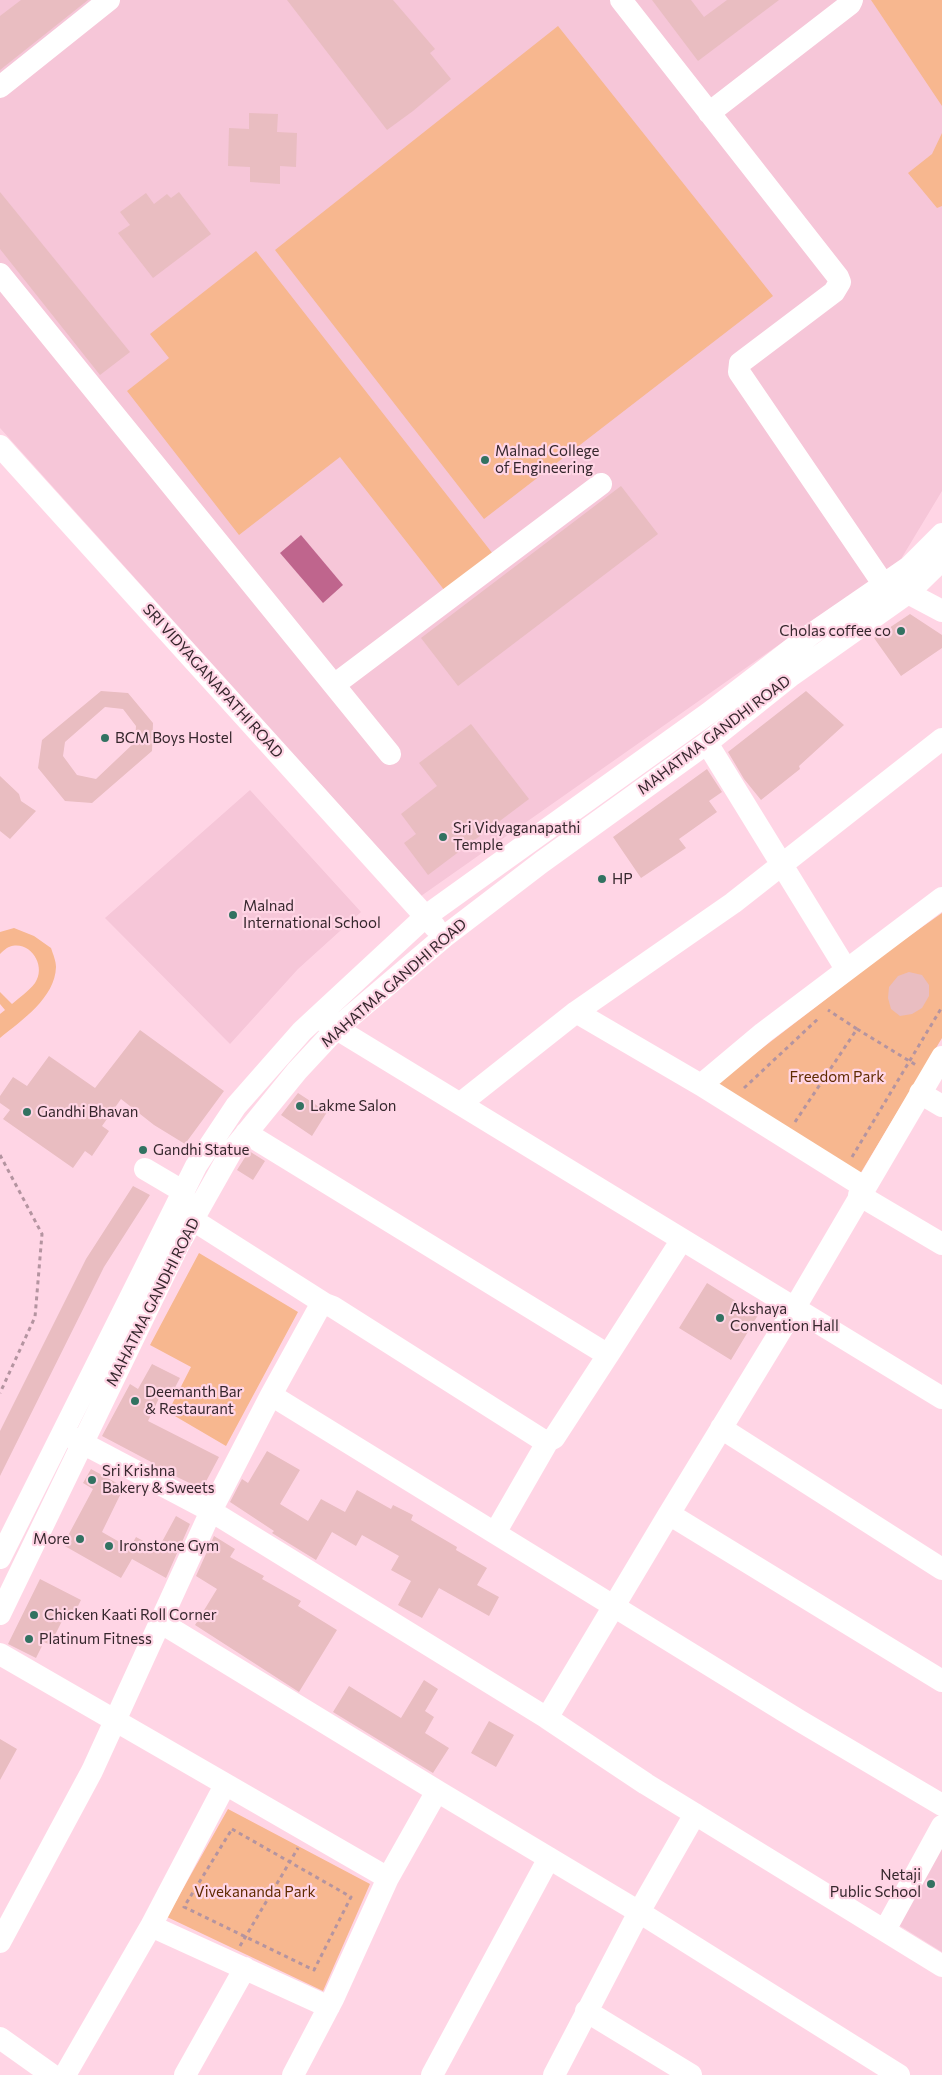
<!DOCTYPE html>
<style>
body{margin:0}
canvas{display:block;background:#ffd5e5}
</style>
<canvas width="942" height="2075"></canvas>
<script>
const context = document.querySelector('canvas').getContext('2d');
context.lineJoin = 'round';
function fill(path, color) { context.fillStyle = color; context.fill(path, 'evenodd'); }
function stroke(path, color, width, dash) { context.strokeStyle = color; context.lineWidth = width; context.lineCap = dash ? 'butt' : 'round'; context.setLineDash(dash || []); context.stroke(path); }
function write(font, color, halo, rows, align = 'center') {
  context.font = font + ' Commissioner,sans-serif'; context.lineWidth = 4.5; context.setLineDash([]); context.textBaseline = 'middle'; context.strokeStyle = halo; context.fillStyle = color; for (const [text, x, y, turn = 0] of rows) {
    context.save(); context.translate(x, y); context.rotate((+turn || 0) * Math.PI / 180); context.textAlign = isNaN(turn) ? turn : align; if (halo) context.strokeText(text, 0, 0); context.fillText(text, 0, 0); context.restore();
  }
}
fill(new Path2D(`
 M0 0H942V491L901 559 421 896 0 428Z
 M250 790 361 912 298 969 230 1044 105 918Z
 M942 1844V1952L897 1924Z`), '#f6c6d8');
fill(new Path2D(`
 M871 0H942V106Z
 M558 26 773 296 484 519 275 250Z
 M942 133V206L937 208 908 173 932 154Z
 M256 251 493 554 445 591 340 457 239 535 127 391 169 358 150 334Z
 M942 913V1038L860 1174 717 1083 891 949Z
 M14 928 34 936 51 948C53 954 56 961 56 967 55 998 22 1020 0 1038V1014L5 1010 0 1004V992L12 1004C19 998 29 991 35 983 47 966 30 939 9 947 6 948 2 952 0 954V932Z
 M199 1253 298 1312 226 1446 168 1412 191 1367 150 1345Z
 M228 1809 370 1884 323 1991 167 1917Z`), '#f7b78f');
fill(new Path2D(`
 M301 535 343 585 323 603 280 553Z`), '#bf658d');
fill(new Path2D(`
 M21 0H88L0 70V16Z
 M287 0H393L435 49 430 53 451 79 413 111 387 130Z
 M652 0H691L704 17 727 0H779L698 61Z
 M249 113 278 114 277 132 297 133 296 167 280 166V184L250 182V167L228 166 229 128 249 129Z
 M0 192 130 352 100 375 0 249Z
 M179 192 211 234 153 278 118 233 130 225 120 212 146 193 154 204 167 194 171 198Z
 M621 486 658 534 458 686 421 638Z
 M910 614 942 635V648L901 676 874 638Z
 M101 691 128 693 153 723 152 751 92 803 65 801 38 768 42 740ZM105 707 123 709 136 726 135 742 96 779 77 775 63 756 65 742Z
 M806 691 844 725 799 766 800 769 761 800 744 779 728 752Z
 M471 724 529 799 428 875 404 843 416 834 401 814 437 786 419 763Z
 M707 769 722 792 709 801 717 812 679 839 686 848 641 878 613 837Z
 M0 776 19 794 21 801 36 811 10 839 0 831Z
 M909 972 922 975 929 985V996L922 1008 912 1014 900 1016 891 1009 888 998 889 987 898 976Z
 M140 1030 224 1091 185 1144 154 1125 121 1099 102 1126 109 1131 92 1156 85 1151 73 1168 3 1119 10 1110 0 1103V1096L13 1077 27 1086 49 1056 95 1088Z
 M298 1093 327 1112 312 1136 281 1115Z
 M249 1151 265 1161 253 1180 237 1170Z
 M133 1186 150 1195 104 1267 0 1476V1431L86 1259Z
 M707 1283 758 1315 731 1360 679 1328Z
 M152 1364 180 1378 171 1395 163 1390 148 1421 219 1457 202 1489 154 1466 155 1464 102 1436 130 1384 138 1389Z
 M267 1451 300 1470 280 1504 308 1521 321 1499 345 1512 357 1490 391 1509 393 1505 413 1515 411 1520 457 1547 456 1550 487 1568 477 1585 499 1597 489 1616 439 1588 422 1618 398 1605 411 1581 391 1570 399 1556 362 1535 356 1546 332 1532 316 1560 272 1533 274 1531 230 1502 242 1479 248 1483Z
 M91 1469 124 1487 102 1532 130 1548 136 1537 158 1549 176 1516 190 1524 166 1578 132 1559 121 1578 63 1545 93 1489 83 1483Z
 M214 1536 235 1549 230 1557 264 1576 262 1579 301 1601 298 1606 337 1630 299 1692 195 1625 217 1589 196 1576Z
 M40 1579 81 1600 71 1620 64 1617 50 1645 44 1642 36 1658 8 1644Z
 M424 1680 438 1689 425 1711 434 1717 425 1733 449 1748 433 1773 333 1712 349 1686 401 1718Z
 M489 1721 514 1735 496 1767 471 1753Z
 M0 1739 17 1749 0 1780Z`), '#e9bdc1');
stroke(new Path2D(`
 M857 1029 916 1065
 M744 1088 820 1017
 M795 1122 857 1029 828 1010
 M0 1155 42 1234 35 1317 0 1393
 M852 1157 942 1007
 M232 1829 351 1897 314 1970 184 1907Z
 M240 1946 298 1848`), '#b494a0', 3, [4, 4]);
stroke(new Path2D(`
 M621 0 838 277 840 282 834 292 740 363 739 372 884 585
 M0 87 109 0
 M709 113 850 4 852 0
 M0 274 390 754
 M0 446 435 927
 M908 593 942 611
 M334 685 601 484
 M707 743 846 969
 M324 1021 942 1398
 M942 1057 794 1309 669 1514 942 1681
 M701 1085 576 1012 733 903 942 739
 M920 1093 942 1106
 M461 1103 576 1012
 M246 1133 608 1355 554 1438 548 1441 541 1439 333 1307 325 1304 319 1308 271 1395 800 1721 942 1805
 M145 1169 184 1192
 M864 1187 701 1085 763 1033 942 898
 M859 1195 942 1244
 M193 1220 325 1304
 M608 1355 681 1241
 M721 1428 942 1569
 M69 1436 211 1511 547 1718 646 1784 942 1966
 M495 1533 548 1441
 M0 1558 196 1166 236 1106 302 1031 426 916 709 713 810 635 909 567 942 534
 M0 1614 179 1244 231 1152 297 1071 337 1028 444 937 542 862 707 743 792 675 908 593 942 560
 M160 1622 437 1791
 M0 1654 388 1878 437 1791 639 1912 554 2075
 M547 1718 669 1514
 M695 1814 639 1912 899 2075
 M151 1926 225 1785
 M885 1930 942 1826
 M0 1942 92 1771 211 1511 271 1395
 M586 2011 691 2075
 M0 2038 52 2075
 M65 2075 151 1926 329 2007
 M185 2075 245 1968
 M293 2075 333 1999 388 1878
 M432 2075 549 1858`), '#fff', 22);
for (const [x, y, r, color] of [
 [485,460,5,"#327261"],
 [901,631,5,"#327261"],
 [105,738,5,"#327261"],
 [443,837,5,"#327261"],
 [602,879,5,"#327261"],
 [233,915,5,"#327261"],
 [300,1106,5,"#327261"],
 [27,1112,5,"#327261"],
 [143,1150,5,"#327261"],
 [720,1318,5,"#327261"],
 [135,1401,5,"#327261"],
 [92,1480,5,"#327261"],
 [80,1539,5,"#327261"],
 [109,1546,5,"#327261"],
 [34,1615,5,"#327261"],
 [29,1639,5,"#327261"],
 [931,1884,5,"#327261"]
]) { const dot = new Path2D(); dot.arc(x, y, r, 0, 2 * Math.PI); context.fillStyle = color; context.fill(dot); stroke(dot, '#ffd5e5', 2); }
write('15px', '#36272d', '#ffd5e5', [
 ["Malnad College",495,451],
 ["of Engineering",495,468],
 ["Cholas coffee co",891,631,"right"],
 ["BCM Boys Hostel",115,738],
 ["Sri Vidyaganapathi",453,828],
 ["Temple",453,845],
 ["HP",612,879],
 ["Malnad",243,906],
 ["International School",243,923],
 ["Lakme Salon",310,1106],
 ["Gandhi Bhavan",37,1112],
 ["Gandhi Statue",153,1150],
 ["Akshaya",730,1309],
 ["Convention Hall",730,1326],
 ["Deemanth Bar",145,1392],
 ["& Restaurant",145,1409],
 ["Sri Krishna",102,1471],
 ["Bakery & Sweets",102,1488],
 ["More",70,1539,"right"],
 ["Ironstone Gym",119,1546],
 ["Chicken Kaati Roll Corner",44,1615],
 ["Platinum Fitness",39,1639],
 ["Netaji",921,1875,"right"],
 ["Public School",921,1892,"right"]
], 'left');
write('15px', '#36272d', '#ffd5e5', [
 ["SRI VIDYAGANAPATHI ROAD",213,681,48],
 ["MAHATMA GANDHI ROAD",714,735,-37],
 ["MAHATMA GANDHI ROAD",394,983,-41],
 ["MAHATMA GANDHI ROAD",153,1302,-63]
]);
write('15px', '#602b00', '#ffd5e5', [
 ["Freedom Park",837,1077],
 ["Vivekananda Park",255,1892]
]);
</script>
